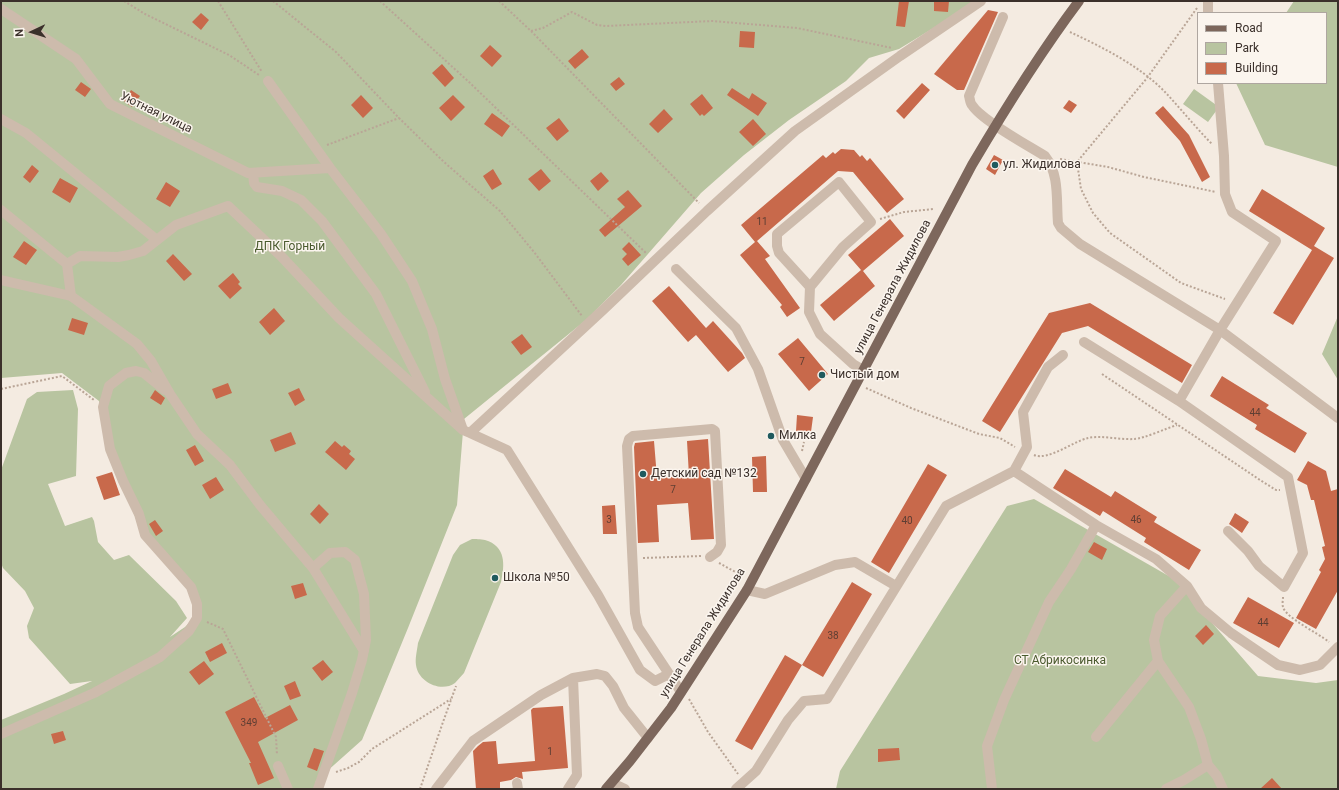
<!DOCTYPE html>
<meta charset="utf-8">
<style>
body{margin:0}
#map{position:relative;width:1339px;height:790px;overflow:hidden;background:#f4ebe1;font-family:Roboto,sans-serif}
canvas{display:block}
.frame{position:absolute;inset:0;border:2px solid #3b302b;pointer-events:none}
.legend{position:absolute;left:1197px;top:12px;width:130px;height:72px;box-sizing:border-box;background:#fbf5ee;border:1px solid #aea6a0;margin:0;padding:5px 7px;list-style:none;font-size:12px;color:#3b302b}
.legend li{display:flex;align-items:center;gap:8px;height:20px}
.legend b{width:20px;border:1px solid #aea6a0}
.north{position:absolute;left:12px;top:12px;width:40px;height:40px;-webkit-text-stroke:3px #fbf5ee;paint-order:stroke;rotate:266deg;font-size:11px;font-weight:700;line-height:16px;text-align:center;color:#3b302b}
.north::after{content:'';display:block;margin:auto;width:14px;height:18px;background:#3b302b;clip-path:polygon(50% 0,100% 100%,50% 72%,0 100%)}
</style>
<div id="map">
<canvas width="1339" height="790"></canvas>
<div class="frame"></div>
<ul class="legend">
<li><b style="height:5px;background:#7d675c"></b>Road</li>
<li><b style="height:11px;background:#b8c4a0"></b>Park</li>
<li><b style="height:11px;background:#c8694b"></b>Building</li>
</ul>
<div class="north">N</div>
</div>
<script>
const context = document.querySelector('canvas').getContext('2d');
context.lineJoin = 'round';
function fill(path, color) { context.fillStyle = color; context.fill(path, 'evenodd'); }
function stroke(path, color, width, dash) { context.strokeStyle = color; context.lineWidth = width; context.lineCap = dash ? 'butt' : 'round'; context.setLineDash(dash || []); context.stroke(path); }
function write(font, color, halo, rows, align = 'center') {
  context.font = font + ' Roboto,sans-serif'; context.lineWidth = 3; context.setLineDash([]); context.textBaseline = 'middle'; context.strokeStyle = halo; context.fillStyle = color; for (const [text, x, y, turn = 0] of rows) {
    context.save(); context.translate(x, y); context.rotate((+turn || 0) * Math.PI / 180); context.textAlign = isNaN(turn) ? turn : align; if (halo) context.strokeText(text, 0, 0); context.fillText(text, 0, 0); context.restore();
  }
}
fill(new Path2D(`
 M1 1H978L899 49 869 58 846 81 789 120 744 155 701 193 621 285 586 320 464 419 457 505 408 628 362 740 316 781 314 789H1V720L64 694 92 681 70 684 29 638 27 626 34 608 25 591 3 568 1 563V470L27 399 37 392 73 390 78 409 76 476 48 484 65 526 92 517 94 521 98 542 114 560 129 555 176 601 187 618 170 637 185 627 193 619 195 607 189 588 142 534 107 447 99 401 62 373 1 378Z
 M1294 1H1338V167L1265 145 1236 83H1326V13H1286Z
 M1194 89 1219 107 1208 122 1183 104Z
 M1338 316V380L1322 354Z
 M1034 499 1174 579 1258 676 1316 683 1338 680V789H836L840 771 1007 506Z
 M472 539C475 539 481 539 485 540 506 546 505 565 501 582L464 673C461 676 458 680 455 683 441 693 418 682 416 665 415 658 417 651 418 643L453 555 460 545Z`), '#b8c4a0');
fill(new Path2D(`
 M899 1H909L905 27 896 26Z
 M934 1H949L948 12 934 11Z
 M988 10 998 12 964 90H957L934 74Z
 M201 13 209 20 201 30 192 22Z
 M740 31 755 32 754 48 739 47Z
 M490 45 502 56 492 67 480 56Z
 M582 49 589 57 575 69 568 61Z
 M442 64 454 78 445 87 432 73Z
 M619 77 625 84 616 91 610 84Z
 M81 82 91 89 85 97 75 90Z
 M922 83 930 90 904 119 896 111Z
 M732 88 749 99 752 93 767 103 758 116 727 95Z
 M131 90 140 96 132 107 124 101Z
 M702 94 713 108 704 116 702 114 700 116 690 104Z
 M361 95 373 108 363 118 351 105Z
 M453 95 465 107 451 121 439 108Z
 M1069 100 1077 105 1071 113 1063 108Z
 M1163 106 1189 135 1210 177 1202 182 1180 141 1155 113Z
 M664 109 673 119 658 133 649 124Z
 M492 113 510 126 502 137 484 124Z
 M559 118 569 131 557 141 546 128Z
 M753 119 766 134 753 146 739 132Z
 M841 149 854 150 860 157 862 155 867 161 870 158 904 199 887 213 853 172 838 171 757 241 770 256 765 259 800 308 787 317 780 307 782 305 740 255 755 242 741 225 823 155 826 158 833 152 835 154Z
 M994 155 1003 160 995 175 986 169Z
 M32 165 39 171 30 183 23 177Z
 M493 169 502 184 492 190 483 176Z
 M541 169 551 181 539 191 528 179Z
 M601 172 609 181 598 191 590 181Z
 M60 178 78 188 70 203 52 192Z
 M166 182 180 191 170 207 156 199Z
 M1262 189 1325 228 1314 246 1334 258 1293 325 1273 313 1312 250 1249 211Z
 M628 190 642 206 605 237 599 230 625 207 617 199Z
 M890 219 904 236 863 271 875 286 834 321 820 305 861 270 848 255Z
 M24 241 37 250 26 265 13 257Z
 M629 242 641 255 628 266 622 259 627 254 622 249Z
 M173 254 192 274 184 281 166 261Z
 M233 273 240 282 238 284 242 288 230 299 218 286Z
 M669 286 706 328 713 321 742 353 745 358 728 372 696 335 688 342 652 301Z
 M1090 303 1192 365 1182 383 1088 326 1062 333 1000 432 982 421 1049 313Z
 M274 308 285 321 270 335 259 322Z
 M72 318 88 323 84 335 68 330Z
 M522 334 532 347 521 355 511 342Z
 M798 338 828 374 809 391 778 354Z
 M1222 376 1269 405 1266 408 1307 433 1295 453 1255 429 1257 425 1210 396Z
 M228 383 232 393 216 399 212 389Z
 M299 388 305 400 295 406 288 393Z
 M155 390 165 398 161 405 150 398Z
 M797 415 813 417 811 432 796 431Z
 M291 432 296 444 275 452 270 440Z
 M708 439 714 539 691 540 688 503 657 505 659 542 638 543 634 447 635 443 654 441 657 478 689 476 687 441Z
 M335 441 342 447 344 445 351 451 349 454 355 459 346 470 325 452Z
 M195 445 204 461 195 466 186 450Z
 M766 456 767 492H753L752 457Z
 M1308 461 1326 471 1331 491 1338 489V590L1316 629 1296 618 1321 572 1319 570 1325 559 1322 547 1325 546 1314 500H1311L1307 485 1297 480Z
 M928 464 947 475 889 573 871 562Z
 M1065 469 1111 497 1115 491 1157 517 1154 522 1201 550 1189 570 1144 542 1146 538 1103 511 1100 516 1053 488Z
 M112 472 120 495 104 500 96 477Z
 M216 477 224 490 210 499 202 485Z
 M319 504 329 514 320 524 310 514Z
 M615 505 617 534H603L602 506Z
 M1235 513 1249 522 1242 533 1229 524Z
 M155 520 163 531 156 536 149 524Z
 M1094 542 1107 549 1102 560 1088 552Z
 M852 582 872 594 823 677 802 665Z
 M303 583 307 595 295 599 291 586Z
 M1248 597 1294 623 1279 648 1233 623Z
 M1206 625 1214 634 1203 645 1195 636Z
 M222 643 227 653 210 662 205 652Z
 M785 655 802 665 752 750 735 741Z
 M323 660 333 672 322 681 312 668Z
 M204 661 214 674 199 685 189 672Z
 M295 681 301 696 290 700 284 686Z
 M254 697 265 718 290 705 298 720 258 742 274 778 258 785 249 763H251L225 712Z
 M563 706 568 768 522 772 523 779 516 777 511 780 500 782V789H476L473 751 478 746 483 742 496 741 498 764 535 761 531 710 533 708Z
 M63 731 66 740 54 744 51 734Z
 M314 748 324 751 317 771 307 767Z
 M899 748 900 760 878 762V749Z
 M1272 778 1282 789H1260Z`), '#c8694b');
stroke(new Path2D(`
 M124 1 145 14 229 55 259 75
 M218 1 262 72
 M273 1 336 52 399 118 444 162 500 211 534 252 582 316
 M380 1 469 82 646 253
 M499 1 531 31 699 203
 M1197 8 1147 78 1077 162 1081 189 1093 213 1110 233 1181 283 1225 299
 M531 31 543 28 572 12 597 25 606 26 712 21 797 28 892 48
 M1070 32C1102 47 1140 66 1165 92 1181 109 1196 128 1212 144
 M327 145 399 118
 M1060 159 1108 167 1144 177 1216 192
 M880 219 904 212 934 209
 M1102 374 1260 480 1276 490H1280
 M866 388 911 408 979 434 1000 438 1015 447
 M1 389 62 376 94 400
 M802 451 804 442
 M1034 455C1048 461 1072 442 1088 438 1102 435 1119 440 1134 439 1143 439 1167 428 1177 425
 M643 558 701 556
 M719 563 739 574
 M1283 597C1283 600 1282 604 1283 607 1286 618 1318 633 1329 642
 M207 622 223 629 276 737 277 755
 M689 699 708 732 738 774
 M336 772 348 768 359 762 372 749 451 699
 M420 789 443 722 456 686`), '#b9a596', 2, [2, 2]);
stroke(new Path2D(`
 M1208 1V13
 M1 9 76 59 110 104 248 173 330 168
 M1003 17 969 96C970 99 970 103 972 105 981 120 1029 146 1045 156 1060 175 1056 200 1058 223L1061 228 1080 244 1220 330 1338 418
 M268 81 330 168 381 234 412 281 432 329 445 379 463 430 470 433 604 309 707 211 795 131 900 56 981 1
 M1 119 26 133 157 240
 M253 173 254 183 257 187 282 191 301 200 322 221 376 294 425 392
 M1 210 67 264
 M676 269 736 328 758 369 783 440 806 479
 M1 280 71 296
 M810 287 779 253 777 246V234L839 182 871 222 843 247 810 287 809 312 820 334 853 364 863 370
 M1084 342 1179 401 1288 477 1303 553 1284 587 1259 566 1248 551 1228 531
 M1179 401 1220 330 1276 241 1232 212 1225 194 1224 156 1218 83
 M470 433 507 450 598 595 640 670 655 681 669 674
 M1014 471 1027 447 1023 412 1048 367 1063 355
 M313 568 364 651
 M1187 586 1160 616 1154 640 1158 661 1189 707 1201 739 1208 765 1217 776 1223 789
 M747 590 765 594 835 565 855 562 896 586
 M681 692 638 627 635 613 627 446 629 439 633 436 712 429 715 431 721 545 717 552 710 557
 M1 734 94 693 160 657 189 631 197 618V604L191 587 145 535 139 514 123 481 110 449 103 407 109 386 126 373 136 371 144 373 165 390
 M1096 737 1158 661
 M278 766 288 789
 M517 783 518 789
 M612 783 625 789
 M318 789 352 693 362 660 366 640 364 594 355 560 345 552 330 553 313 568 260 505 230 465 197 434 170 394 151 361 137 344 71 296 67 264 80 256 118 257 129 255 143 251 176 225 228 206 281 256 339 318 463 430
 M436 789 473 741 541 695 573 678 597 674 605 676 613 686 624 708 648 738
 M568 789 577 775 573 678
 M736 789 756 771 788 720 804 701 827 699 946 506 1014 471 1096 525 1156 559 1187 586 1201 608 1231 633 1278 665 1300 670 1320 665 1338 647
 M992 789 987 746 1004 700 1049 602 1071 569 1096 525
 M1166 789 1184 780 1208 765`), '#cdbbac', 10);
stroke(new Path2D(`
 M606 789 630 761 671 708 747 590 972 165C1005 109 1040 53 1079 1`), '#7d675c', 10);
for (const [x, y, r, color] of [
 [995,165,4,"#1f5a5e"],
 [822,375,4,"#1f5a5e"],
 [771,436,4,"#1f5a5e"],
 [643,474,4,"#1f5a5e"],
 [495,578,4,"#1f5a5e"]
]) { const dot = new Path2D(); dot.arc(x, y, r, 0, 2 * Math.PI); context.fillStyle = color; context.fill(dot); stroke(dot, '#fbf5ee', 1.5); }
write('10px', '#5e3e33', null, [
 ["11",762,222],
 ["7",802,362],
 ["44",1255,413],
 ["7",673,490],
 ["3",609,520],
 ["46",1136,520],
 ["40",907,521],
 ["44",1263,623],
 ["38",833,636],
 ["349",249,723],
 ["1",550,752]
]);
write('12px', '#3b302b', '#fbf5ee', [
 ["Уютная улица",156,113,26],
 ["улица Генерала Жидилова",893,287,-62],
 ["улица Генерала Жидилова",703,633,-58]
]);
write('12px', '#3b302b', '#fbf5ee', [
 ["ул. Жидилова",1003,165],
 ["Чистый дом",830,375],
 ["Милка",779,436],
 ["Детский сад №132",651,474],
 ["Школа №50",503,578]
], 'left');
write('12px', '#4a5a2e', '#fbf5ee', [
 ["ДПК Горный",290,247],
 ["СТ Абрикосинка",1060,661]
]);
</script>
